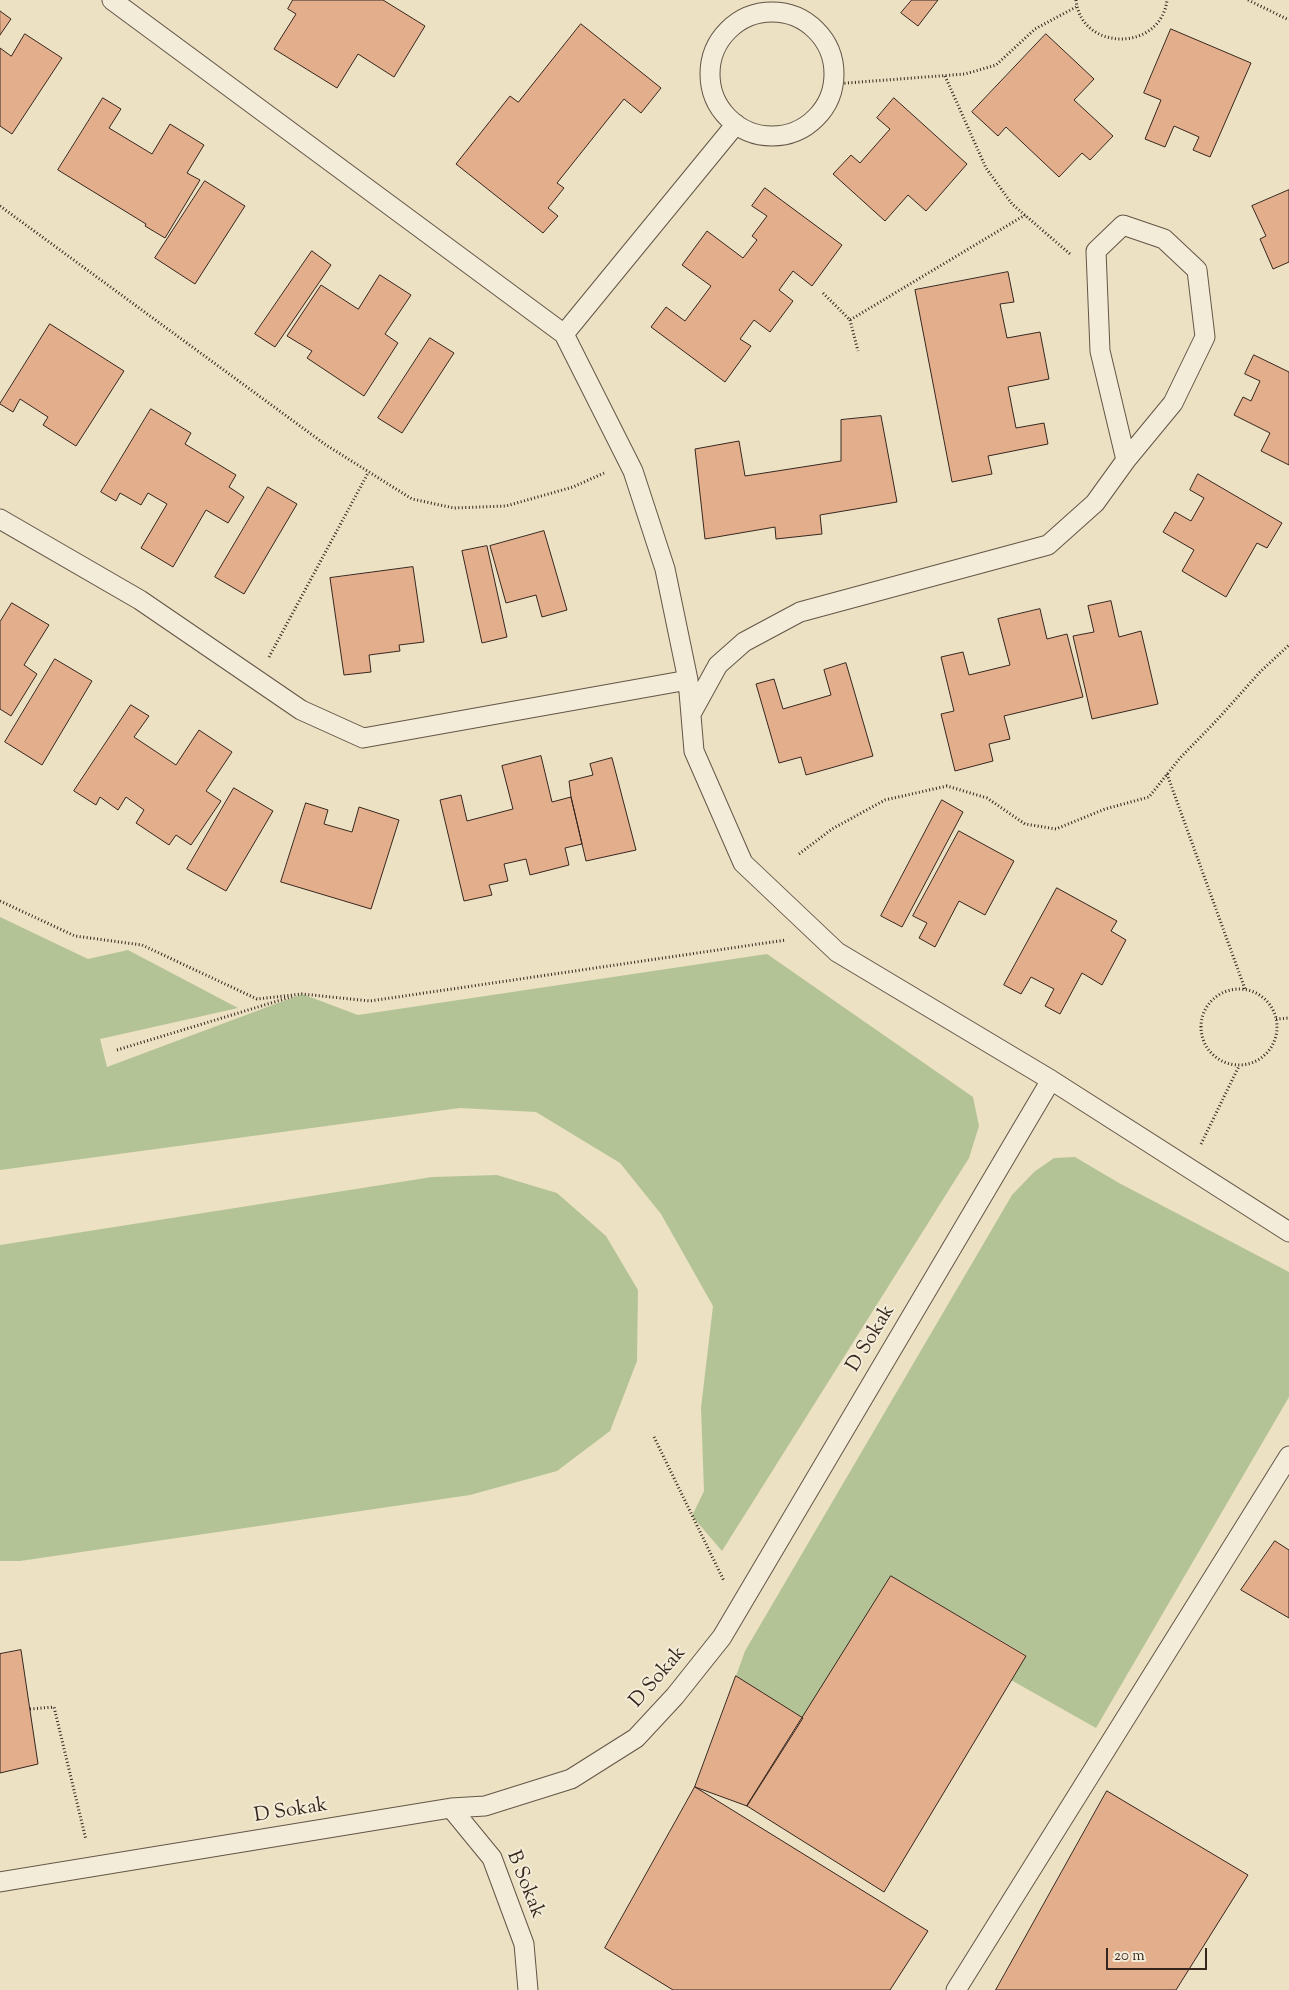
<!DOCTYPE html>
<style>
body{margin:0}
#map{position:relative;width:1289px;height:1990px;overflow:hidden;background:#ece1c3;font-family:"Sorts Mill Goudy",serif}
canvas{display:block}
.scale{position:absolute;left:1106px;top:1948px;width:101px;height:22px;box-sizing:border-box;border:2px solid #37261e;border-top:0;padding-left:6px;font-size:15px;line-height:18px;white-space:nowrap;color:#37261e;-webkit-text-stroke:4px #f3ecd8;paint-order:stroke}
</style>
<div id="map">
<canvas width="1289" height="1990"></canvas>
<div class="scale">20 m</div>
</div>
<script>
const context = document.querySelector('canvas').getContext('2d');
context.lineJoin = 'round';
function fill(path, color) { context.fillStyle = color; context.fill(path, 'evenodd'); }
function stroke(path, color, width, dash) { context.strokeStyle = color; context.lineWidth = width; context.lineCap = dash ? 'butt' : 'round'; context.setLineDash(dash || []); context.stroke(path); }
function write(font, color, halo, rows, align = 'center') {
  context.font = font + ' "Sorts Mill Goudy",serif'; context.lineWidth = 4; context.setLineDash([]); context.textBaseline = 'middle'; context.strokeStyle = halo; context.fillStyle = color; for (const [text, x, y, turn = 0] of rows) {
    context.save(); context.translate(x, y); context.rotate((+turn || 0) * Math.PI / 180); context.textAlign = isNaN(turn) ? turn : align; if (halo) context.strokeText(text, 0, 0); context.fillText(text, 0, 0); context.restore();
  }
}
fill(new Path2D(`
 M0 917 88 959 128 950 238 1008 100 1039 107 1067 302 994 358 1015 767 954 973 1097 979 1126 969 1158 722 1551 692 1516 704 1491 701 1408 713 1306 661 1214 620 1163 536 1112 460 1108 0 1170Z
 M1075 1157 1119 1183 1289 1272V1397L1096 1728 1011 1680 1026 1655 891 1576 803 1718 736 1676 745 1651 1012 1195 1034 1172 1054 1158Z
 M497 1175 557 1193 606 1236 638 1290 637 1361 610 1431 557 1471 470 1495 20 1561H0V1245L432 1177Z`), '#b4c396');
const building = new Path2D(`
 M293 0H383L425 26 394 77 358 54 337 88 274 49 296 14 288 9Z
 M912 0H938L918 26 901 13Z
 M0 11 11 19 0 35Z
 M581 24 661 88 641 113 624 99 557 183 564 188 548 208 558 216 543 233 456 164 510 96 518 102Z
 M1171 29 1251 63 1210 157 1193 150 1199 137 1174 126 1165 147 1145 139 1161 100 1144 93Z
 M25 34 62 58 12 134 0 126V48L11 56Z
 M1046 34 1094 79 1074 100 1113 136 1090 160 1082 153 1059 177 1006 127 998 136 972 112Z
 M103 98 121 109 109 128 152 154 170 124 204 145 187 173 200 180 165 238 145 226 146 224 58 170Z
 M894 98 967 164 926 211 908 195 885 221 833 174 851 155 860 163 890 129 877 118Z
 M205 181 245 206 195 284 155 258Z
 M765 188 842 245 812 286 793 271 779 290 793 301 770 332 754 320 740 339 751 346 725 382 651 327 666 307 685 321 711 286 682 265 707 231 743 258 757 240 752 236 767 216 752 206Z
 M1289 190V262L1273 269 1260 239 1266 236 1252 206Z
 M312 251 331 265 275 347 255 334Z
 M1008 272 1014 302 1000 304 1007 338 1040 332 1049 379 1008 387 1016 428 1044 423 1048 444 988 456 992 474 952 482 915 290Z
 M380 275 411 295 385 334 398 343 364 396 307 358 312 351 287 336 321 285 358 309Z
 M50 324 124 371 76 446 43 425 48 417 20 399 13 412 0 404Z
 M430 338 454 353 402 433 378 418Z
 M1254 355 1289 372V465L1261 451 1270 433 1234 415 1243 397 1251 401 1260 381 1245 374Z
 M151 409 191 433 185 444 236 475 229 487 244 497 228 523 206 510 173 567 141 548 167 504 148 493 141 505 120 493 116 501 101 492Z
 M881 416 897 502 820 515 822 534 776 539 775 527 705 539 695 449 739 441 745 476 841 461V420Z
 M1198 474 1282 523 1267 548 1257 543 1226 597 1182 571 1194 550 1163 532 1175 512 1191 521 1204 498 1190 490Z
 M268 487 297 504 244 594 215 577Z
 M544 531 567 610 542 617 536 595 506 603 490 546Z
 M487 546 507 637 482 643 462 551Z
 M413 567 424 642 399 645 400 651 369 655 371 672 344 675 330 578Z
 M1111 601 1119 637 1141 631 1158 704 1092 719 1073 636 1094 632 1088 606Z
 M12 603 49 625 24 665 37 674 11 716 0 709V622Z
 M1040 609 1047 639 1067 634 1083 697 1004 716 1010 739 989 744 993 761 955 771 941 714 954 711 941 657 963 652 969 675 1010 665 998 619Z
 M55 659 92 681 42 765 5 742Z
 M846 663 873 756 806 775 801 757 779 763 756 684 774 679 783 709 831 695 824 670Z
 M131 705 149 716 134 737 176 765 199 730 232 752 206 791 221 801 191 845 176 835 169 845 136 823 144 810 126 797 118 810 100 797 96 805 74 791Z
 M541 756 552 802 571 797 582 844 565 848 569 865 530 875 526 859 504 864 508 881 489 885 492 895 464 901 440 800 461 795 467 821 513 809 502 766Z
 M612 758 636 850 586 861 571 797 569 781 593 775 590 764Z
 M234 788 273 811 226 891 187 869Z
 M942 800 963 812 902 927 881 916Z
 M306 803 328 810 324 824 352 832 359 807 399 820 371 909 281 882Z
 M959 831 1014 861 985 915 959 901 935 947 919 938 927 923 913 916Z
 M1057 888 1117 921 1111 931 1126 940 1102 985 1082 973 1060 1014 1045 1006 1054 989 1031 977 1021 994 1004 985Z
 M1275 1541 1289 1550V1618L1241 1590Z
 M891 1576 1026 1656 884 1892 747 1806Z
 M21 1650 38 1764 0 1773V1654Z
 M736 1676 803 1718 747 1806 695 1787Z
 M695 1787 928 1931 890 1990H673L605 1948Z
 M1107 1791 1248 1875 1176 1990H996Z`);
fill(building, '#e3ae8c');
stroke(building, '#37261e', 1);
const lane = new Path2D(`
 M112 0 564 334 633 471 665 569 688 680 694 751 743 863 837 952 1051 1080 1289 1232
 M710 74a62 62 0 1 1 124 0a62 62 0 1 1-124 0Z
 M564 334 736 124
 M0 519 140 600 301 710 363 738 688 680
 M691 714 718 665 744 642 800 612 1048 545 1095 503 1126 460 1173 403 1205 337 1197 270 1164 239 1123 225 1096 251 1100 351 1126 460
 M451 1808 492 1858 524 1944 528 1990
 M0 1882 451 1808 485 1806 571 1779 636 1738 675 1696 722 1637 1051 1080
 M956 1990 1289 1456`);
stroke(lane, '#645547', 21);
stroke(new Path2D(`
 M1076 0C1081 52 1161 52 1167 0
 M1248 0 1289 20
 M945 76 986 168 1012 204 1070 254
 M834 84 965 74 996 65 1035 29 1076 7
 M0 206 326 445 412 499 454 508 506 506 573 487 604 473
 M823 293 850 320 1025 215
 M850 320 858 351
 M269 657 368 473
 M1167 774 1245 989
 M799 854 832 829 885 800 947 786 987 798 1025 824 1056 829 1105 809 1149 797 1180 758 1217 720 1260 672 1289 645
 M0 901 75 936 142 945 257 999 302 994 370 1001 786 940
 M1201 1027a38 38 0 1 1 76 0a38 38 0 1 1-76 0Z
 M1276 1019 1289 1018
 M117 1050 294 996
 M1201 1144 1239 1066
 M654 1437 724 1581
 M30 1709 54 1707 86 1840`), '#37261e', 3, [1, 2.5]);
stroke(lane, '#f3ecd8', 19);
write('20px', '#37261e', '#f3ecd8', [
 ["D Sokak",872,1339,-59],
 ["D Sokak",659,1678,-49],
 ["D Sokak",291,1812,-9],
 ["B Sokak",524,1885,68]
]);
</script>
